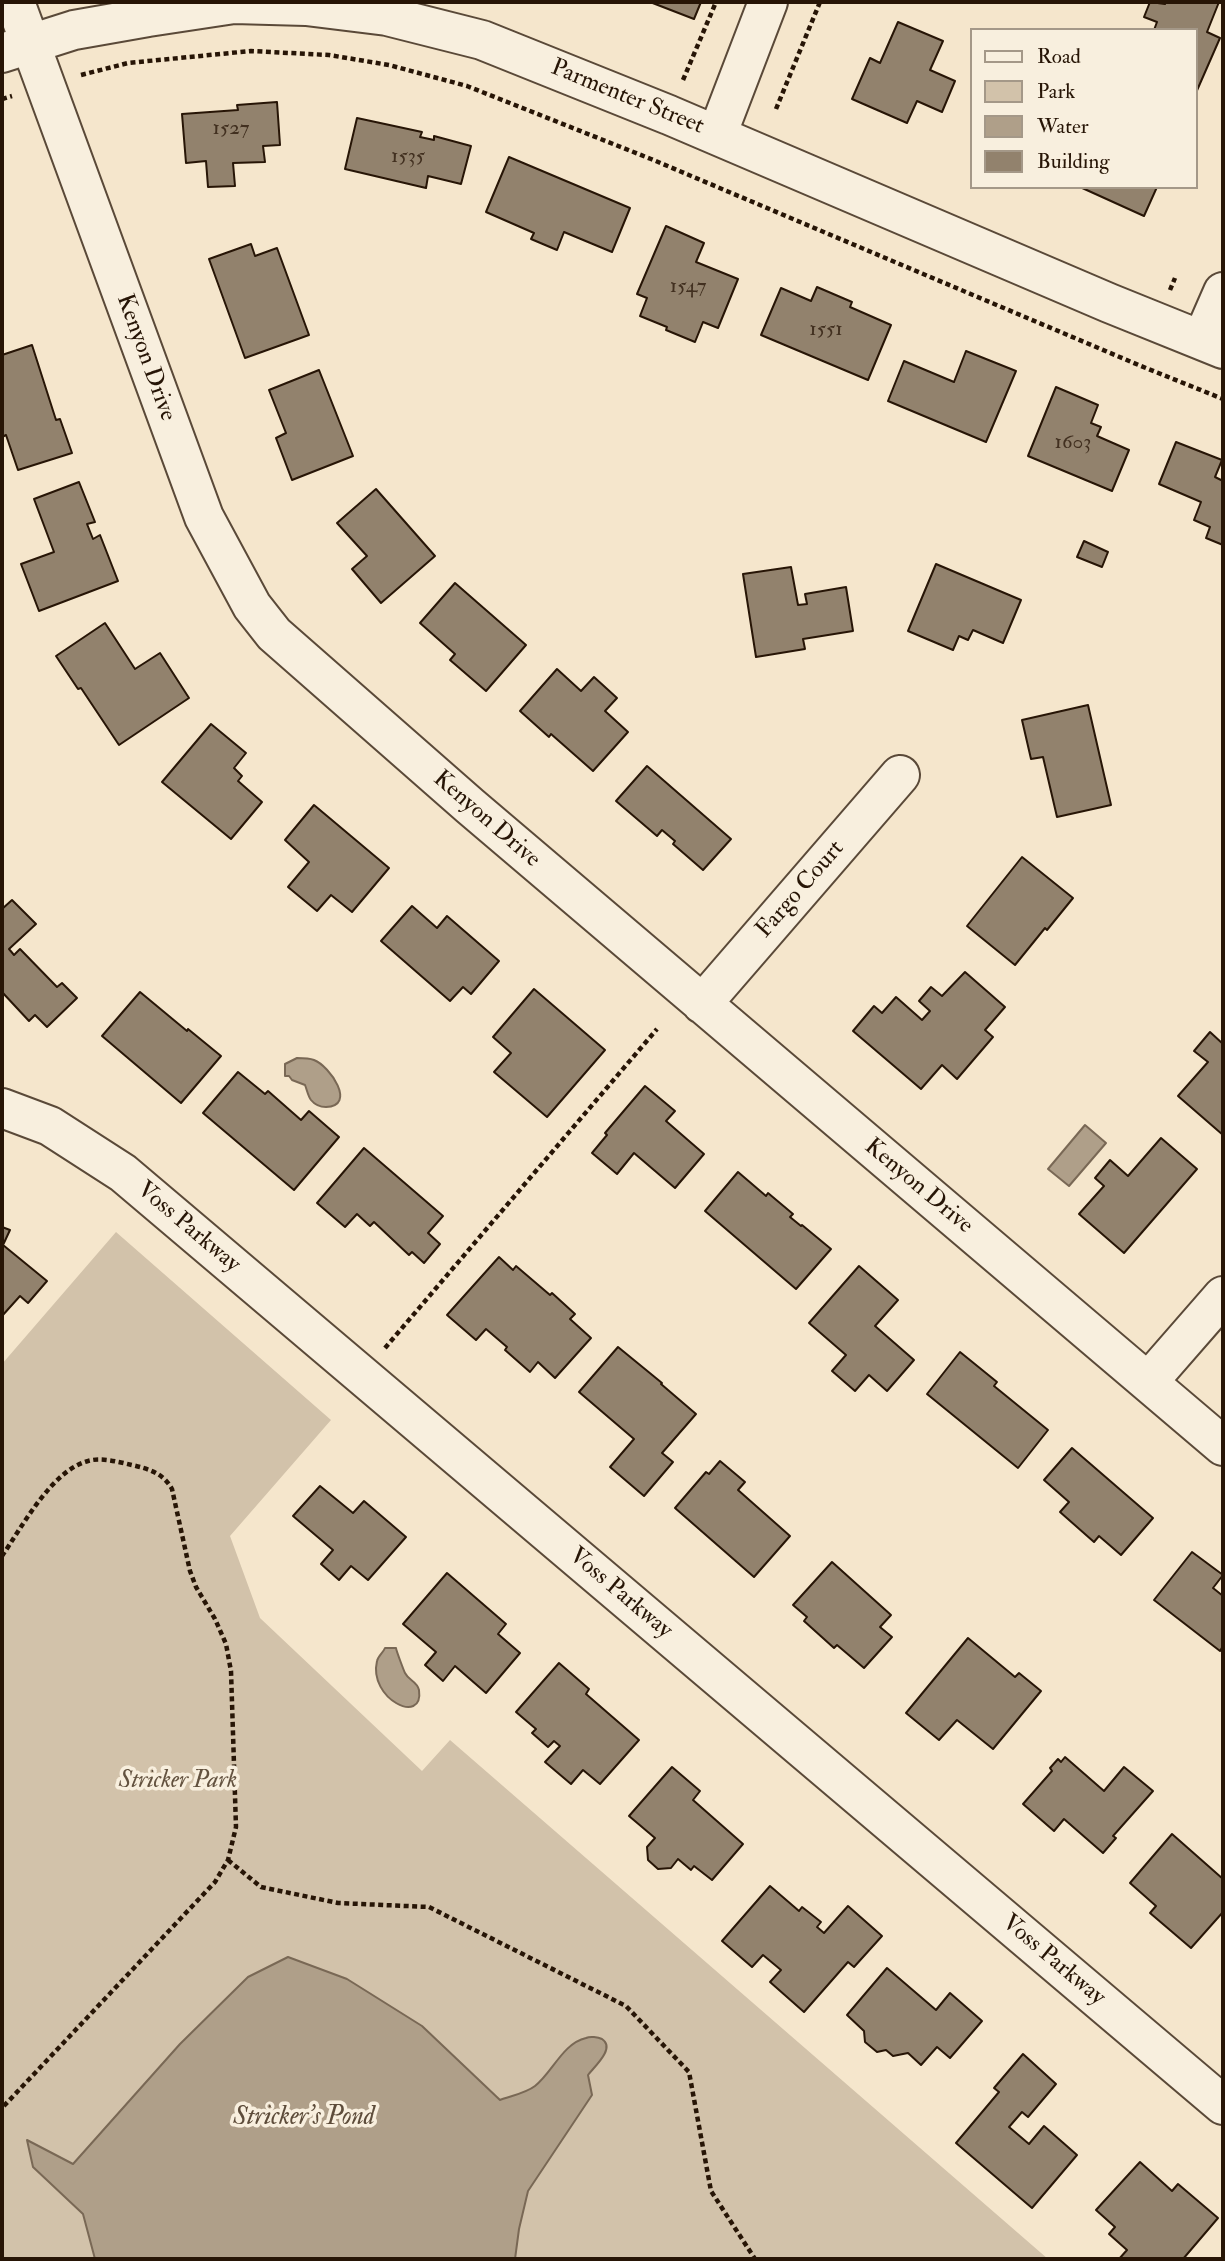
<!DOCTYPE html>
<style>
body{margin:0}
#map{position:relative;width:1225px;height:2261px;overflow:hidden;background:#f5e6cc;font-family:"IM FELL Double Pica",serif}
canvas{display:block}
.frame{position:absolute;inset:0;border:4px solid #271506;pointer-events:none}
.legend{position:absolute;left:970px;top:28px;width:228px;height:161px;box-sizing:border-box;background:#f8efde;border:2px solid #a49888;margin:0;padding:9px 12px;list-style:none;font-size:21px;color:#271506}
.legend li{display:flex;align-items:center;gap:14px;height:35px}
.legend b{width:35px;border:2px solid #a49888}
</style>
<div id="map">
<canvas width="1225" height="2261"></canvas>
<div class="frame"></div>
<ul class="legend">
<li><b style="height:9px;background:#f8efde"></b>Road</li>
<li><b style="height:19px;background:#d2c2aa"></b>Park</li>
<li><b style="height:19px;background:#af9f89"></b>Water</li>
<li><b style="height:19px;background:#92826d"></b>Building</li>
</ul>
</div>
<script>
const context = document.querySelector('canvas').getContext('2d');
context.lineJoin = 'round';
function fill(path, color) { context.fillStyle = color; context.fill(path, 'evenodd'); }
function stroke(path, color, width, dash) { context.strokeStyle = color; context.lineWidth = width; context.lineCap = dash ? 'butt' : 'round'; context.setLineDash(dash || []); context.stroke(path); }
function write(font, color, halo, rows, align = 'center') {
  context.font = font + ' "IM FELL Double Pica",serif'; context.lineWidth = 7; context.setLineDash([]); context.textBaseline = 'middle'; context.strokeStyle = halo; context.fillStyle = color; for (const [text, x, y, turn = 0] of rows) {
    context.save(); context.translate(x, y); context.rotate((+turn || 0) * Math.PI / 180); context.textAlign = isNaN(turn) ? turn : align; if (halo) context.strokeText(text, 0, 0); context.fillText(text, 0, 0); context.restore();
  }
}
fill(new Path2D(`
 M116 1232 331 1420 230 1536 260 1618 422 1771 450 1740 1048 2259H2V1364Z`), '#d2c2aa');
const water = new Path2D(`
 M297 1058C303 1058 309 1058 314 1060 330 1066 357 1106 326 1107 320 1107 315 1105 311 1100 308 1096 307 1090 305 1085L292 1080 289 1076H285V1064Z
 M1085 1125 1106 1143 1069 1186 1048 1169Z
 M385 1648H396C396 1650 404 1671 405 1673 409 1681 417 1681 419 1690 424 1726 368 1699 377 1661 378 1656 383 1653 385 1648Z
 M288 1957 347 1979 422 2026 500 2100C511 2096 526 2093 535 2086 552 2073 563 2043 586 2038 590 2036 598 2037 602 2039 616 2048 594 2067 588 2075L592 2095 528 2191 519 2229 515 2259H95L83 2214 33 2167 27 2140 73 2164 180 2044 248 1977Z`);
fill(water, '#af9f89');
stroke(water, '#796855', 2);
const building = new Path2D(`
 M650 2H701L694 19Z
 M1150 2 1165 4 1166 2H1219L1207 32 1220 38 1195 95V30H1154L1157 22 1144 17Z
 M898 22 943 41 930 70 955 81 942 112 917 101 907 123 852 99 870 58 880 63Z
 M277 102 280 145 263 146 265 162 233 163 235 186 208 187 206 161 186 163 182 114 238 110 237 105Z
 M357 118 422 132 420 137 434 140V136L471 146 461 184 428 176 426 188 345 169Z
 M509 157 630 208 612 252 564 232 557 250 531 239 534 233 486 212Z
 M1080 187H1157L1144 216Z
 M666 226 704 243 696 262 738 279 718 328 703 322 695 342 666 330 667 327 640 316 647 298 637 294Z
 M251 244 255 256 277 248 309 335 245 358 209 259Z
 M817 287 852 302 850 307 891 325 868 380 761 335 781 288 811 301Z
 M32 345 56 420 60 419 72 453 18 470 6 435 2 437V355Z
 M966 351 1016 371 986 442 888 401 904 361 954 382Z
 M319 370 353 456 292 480 276 438 286 433 269 390Z
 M1056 387 1098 405 1091 423 1101 427 1097 436 1129 450 1112 491 1028 456Z
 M1176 442 1222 460 1215 477 1223 481V545L1206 538 1210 527 1194 520 1201 502 1159 484Z
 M79 482 95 522 87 524 93 539 100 535 118 581 39 611 21 564 54 552 34 499Z
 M376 489 435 556 381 603 352 569 367 556 337 523Z
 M1084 541 1108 552 1102 567 1077 557Z
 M936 564 1021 600 1003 643 973 630 968 640 959 636 953 650 908 631Z
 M791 567 798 605 807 604 805 594 846 587 853 631 803 639 805 649 756 657 743 574Z
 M455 583 526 645 486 691 450 660 455 654 420 623Z
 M105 623 135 669 160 653 189 698 119 745 81 688 78 689 56 656Z
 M557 669 581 691 594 677 617 698 605 711 628 732 593 771 551 734 549 737 520 711Z
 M1088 705 1111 805 1057 817 1043 757 1031 759 1022 720Z
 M211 724 246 753 234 768 242 776 238 781 262 802 231 839 162 782Z
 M647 766 731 839 703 870 673 844 675 841 662 830 657 836 616 801Z
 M314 805 389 868 352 912 331 895 317 911 288 887 309 862 285 840Z
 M1022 857 1073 898 1047 930 1045 928 1015 965 967 926Z
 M12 900 36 924 9 949 14 955 20 949 57 987 62 983 77 998 47 1027 35 1015 29 1021 2 992V909Z
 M412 906 437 928 447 916 499 961 471 994 463 987 450 1001 381 941Z
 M965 972 1005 1007 985 1030 993 1037 957 1079 942 1065 921 1089 853 1031 874 1006 882 1013 896 997 922 1020 930 1011 919 1001 931 987 942 996Z
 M534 989 605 1050 547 1117 494 1072 511 1053 493 1037Z
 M140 992 187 1031 188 1029 221 1056 181 1103 102 1036Z
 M1210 1032 1223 1044V1135L1178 1096 1208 1062 1194 1051Z
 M238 1072 265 1094 268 1091 301 1120 309 1111 339 1137 294 1190 203 1113Z
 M645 1086 675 1111 666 1121 704 1154 675 1188 634 1153 617 1174 592 1153 607 1135 605 1133Z
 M1161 1138 1197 1169 1124 1253 1079 1214 1104 1186 1095 1178 1110 1160 1128 1176Z
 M364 1148 443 1216 428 1233 440 1244 424 1263 412 1252 409 1255 374 1222 370 1226 357 1214 345 1227 317 1203Z
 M738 1172 766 1196 768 1193 793 1214 790 1217 801 1226 802 1225 831 1249 796 1289 705 1211Z
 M2 1227 10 1230 3 1245 47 1281 28 1303 20 1296 2 1316Z
 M499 1257 513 1270 516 1266 550 1295 552 1293 575 1314 570 1319 591 1338 555 1378 538 1362 530 1372 505 1350 507 1347 486 1329 476 1340 447 1315Z
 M859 1266 898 1300 875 1326 914 1360 887 1391 869 1375 855 1391 832 1371 846 1355 809 1323Z
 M618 1347 662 1383 661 1384 696 1414 662 1453 673 1462 644 1496 610 1467 634 1439 579 1392Z
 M960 1352 997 1382 994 1386 1048 1430 1018 1468 927 1394Z
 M1072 1448 1153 1518 1121 1555 1099 1536 1094 1542 1060 1512 1069 1502 1044 1480Z
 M720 1461 745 1482 738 1490 790 1536 754 1577 675 1508 706 1472 709 1474Z
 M320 1486 353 1513 364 1501 406 1537 368 1580 351 1566 339 1580 321 1564 333 1550 293 1516Z
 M1192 1552 1223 1575 1213 1588 1223 1596V1646L1220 1651 1154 1600Z
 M832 1562 891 1615 880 1627 892 1637 864 1668 837 1645 834 1648 804 1621 807 1617 793 1605Z
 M447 1573 506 1624 498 1634 520 1653 486 1693 455 1666 443 1681 425 1665 436 1652 403 1624Z
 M968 1638 1015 1677 1019 1673 1041 1691 993 1749 957 1720 939 1740 906 1713Z
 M559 1663 589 1689 586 1694 639 1740 600 1784 583 1770 571 1784 545 1762 560 1746 554 1741 548 1747 532 1733 536 1729 516 1712Z
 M1065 1757 1104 1791 1124 1767 1153 1791 1113 1836 1116 1838 1103 1853 1064 1819 1054 1831 1023 1804 1052 1771 1050 1768 1058 1759 1061 1762Z
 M672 1767 700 1791 693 1800 743 1844 712 1880 694 1866 691 1870 678 1859 671 1868 658 1869 648 1860 647 1847 655 1838 629 1816Z
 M1172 1834 1223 1879V1912L1191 1948 1150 1913 1156 1906 1130 1883Z
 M770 1886 799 1911 802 1907 821 1922 817 1927 824 1933 848 1906 882 1936 854 1967 848 1962 804 2012 770 1982 781 1970 763 1955 752 1967 722 1941Z
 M887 1968 936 2010 950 1993 982 2021 950 2058 937 2047 921 2065 908 2053 893 2056 886 2050 877 2052 865 2042 864 2031 847 2015Z
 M1023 2054 1056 2084 1028 2117 1022 2112 1009 2127 1029 2144 1044 2126 1077 2155 1032 2208 956 2143 999 2092 994 2088Z
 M1140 2162 1172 2191 1178 2184 1218 2218 1183 2259H1119L1127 2250 1109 2234 1115 2227 1096 2210Z`);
fill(building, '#92826d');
stroke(building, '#271506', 2);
const minor = new Path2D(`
 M15 2 204 517 252 606 274 634 470 806 1223 1446
 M2 53 74 30 148 17 234 4 306 6 387 16 482 40 669 115 1109 303 1223 349
 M717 135 768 2
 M1202 340 1223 292
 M702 1004 900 775
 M2 1108 50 1126 123 1173 1223 2105
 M1148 1382 1223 1296`);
stroke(minor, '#5a4938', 42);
stroke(new Path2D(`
 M81 75 128 63 251 51 329 55 389 65 467 86 651 159 1141 366 1223 399
 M683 80 716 2
 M2 99 12 96
 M776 109 820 2
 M1170 290 1175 278
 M385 1348 657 1029
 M2 1556C22 1527 52 1470 88 1461 101 1457 119 1462 132 1465 149 1469 163 1473 172 1489L190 1571 196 1587 215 1619 226 1644 231 1671 236 1827 228 1860 215 1882 2 2108
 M228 1860 261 1887 338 1903 429 1907 626 2006 689 2072 711 2191 755 2259`), '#271506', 4.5, [5, 3.5]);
stroke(minor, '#f8efde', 38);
write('21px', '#423020', null, [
 ["1527",231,129],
 ["1535",408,157],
 ["1547",688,287],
 ["1551",826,330],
 ["1603",1073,443]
]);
write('24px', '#271506', '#f8efde', [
 ["Parmenter Street",627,98,22],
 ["Kenyon Drive",145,358,70],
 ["Kenyon Drive",486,820,41],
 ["Fargo Court",801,890,-49],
 ["Kenyon Drive",918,1187,40],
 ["Voss Parkway",188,1228,40],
 ["Voss Parkway",620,1594,40],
 ["Voss Parkway",1053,1961,40]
]);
write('italic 24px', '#63523f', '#f8efde', [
 ["Stricker Park",178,1782]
]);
write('italic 26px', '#5d4c3a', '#f8efde', [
 ["Stricker's Pond",304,2118]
]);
</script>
